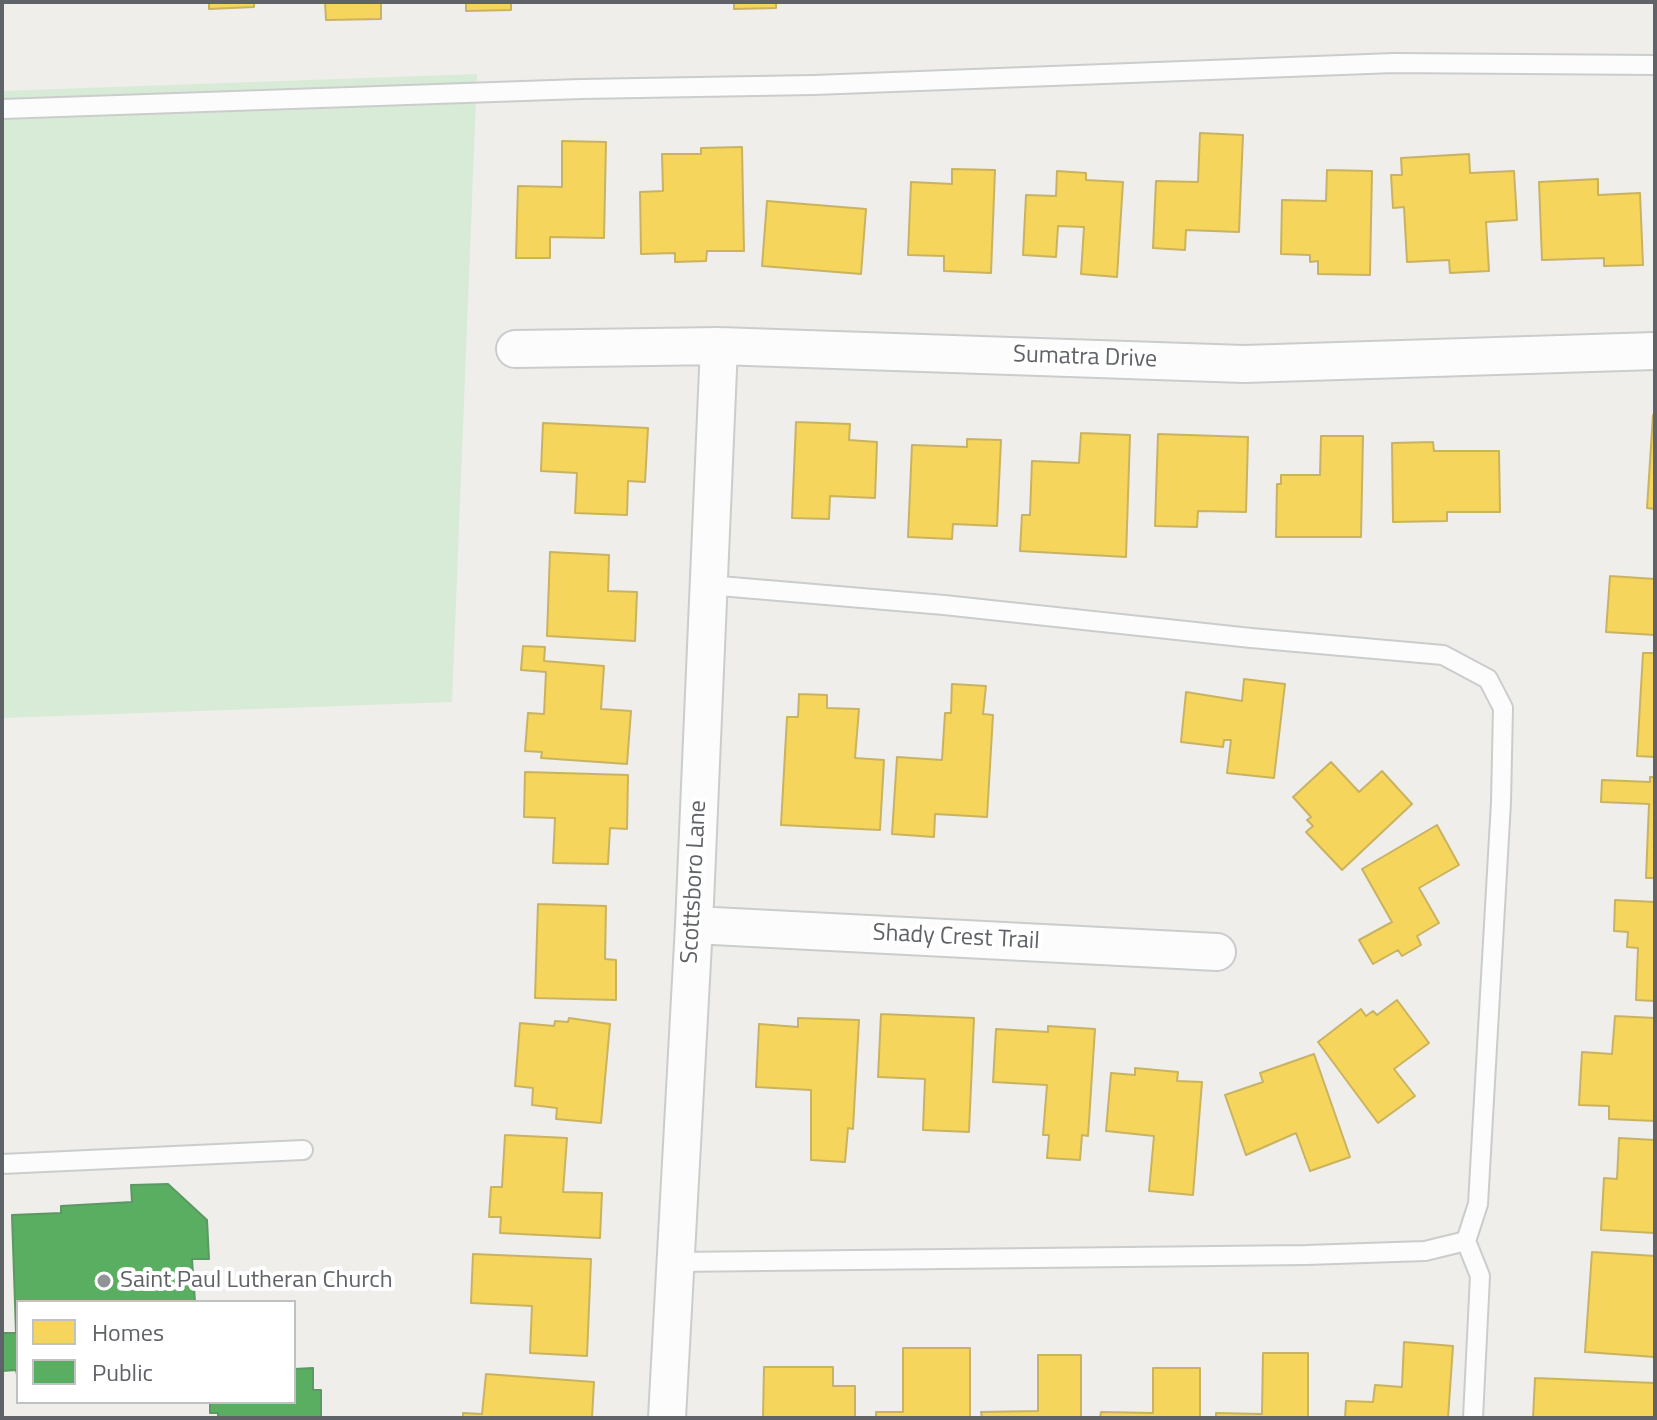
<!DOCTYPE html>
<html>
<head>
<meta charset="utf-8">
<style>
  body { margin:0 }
  #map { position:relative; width:1657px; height:1420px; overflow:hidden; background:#efeeea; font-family:"Titillium Web",sans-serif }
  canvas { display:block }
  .frame { position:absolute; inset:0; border:4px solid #5f6368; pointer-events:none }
  .legend { position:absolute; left:16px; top:1300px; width:280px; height:104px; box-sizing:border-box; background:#fff; border:2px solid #bfc1c3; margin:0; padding:10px 14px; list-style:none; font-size:24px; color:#5f6368 }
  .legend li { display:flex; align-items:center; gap:16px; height:40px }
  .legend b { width:40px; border:2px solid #bfc1c3 }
</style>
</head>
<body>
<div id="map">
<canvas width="1657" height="1420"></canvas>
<div class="frame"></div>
<ul class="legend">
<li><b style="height:22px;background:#f6d55c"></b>Homes</li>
<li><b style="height:22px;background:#5aae61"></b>Public</li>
</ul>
</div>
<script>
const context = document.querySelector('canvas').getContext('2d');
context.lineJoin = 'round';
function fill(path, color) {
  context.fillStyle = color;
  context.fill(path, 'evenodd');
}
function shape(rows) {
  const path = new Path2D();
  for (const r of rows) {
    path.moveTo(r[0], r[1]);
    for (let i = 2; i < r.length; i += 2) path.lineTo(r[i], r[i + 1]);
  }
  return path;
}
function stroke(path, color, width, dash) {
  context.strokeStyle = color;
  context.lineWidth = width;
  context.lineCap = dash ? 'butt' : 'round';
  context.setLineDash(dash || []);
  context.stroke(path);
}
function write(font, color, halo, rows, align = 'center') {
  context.font = font + ' "Titillium Web",sans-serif';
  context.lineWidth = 8;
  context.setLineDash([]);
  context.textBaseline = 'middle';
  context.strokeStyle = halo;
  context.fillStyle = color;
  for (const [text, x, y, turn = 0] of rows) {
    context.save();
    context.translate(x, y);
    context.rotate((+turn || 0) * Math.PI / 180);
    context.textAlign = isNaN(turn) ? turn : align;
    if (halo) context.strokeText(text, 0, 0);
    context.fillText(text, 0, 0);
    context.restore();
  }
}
const green = shape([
  [477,74,452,702,2,718,2,91]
]);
const homes = shape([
  [209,2,254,2,254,7,209,9,209,2],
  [325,2,381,2,381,19,326,20,325,2],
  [466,2,511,2,511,10,466,11,466,2],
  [734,2,776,2,776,8,734,9,734,2],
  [1200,133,1243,135,1239,232,1186,230,1185,250,1153,248,1156,181,1198,182,1200,133],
  [562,141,606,142,604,238,550,237,550,258,516,258,518,186,562,187,562,141],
  [742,147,744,251,707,251,706,261,675,262,675,253,641,254,640,192,663,191,662,154,701,154,701,148,742,147],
  [1469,154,1470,173,1514,171,1517,220,1486,222,1489,271,1450,273,1449,260,1407,262,1404,207,1393,208,1391,175,1402,175,1401,158,1469,154],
  [952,169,995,170,991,273,944,271,944,256,908,255,911,182,952,184,952,169],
  [1327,170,1372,171,1370,275,1318,274,1318,261,1310,262,1310,255,1281,254,1282,200,1326,201,1327,170],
  [1057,171,1086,173,1086,180,1123,182,1117,277,1081,274,1084,227,1058,226,1056,257,1023,255,1026,195,1056,196,1057,171],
  [1598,179,1598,195,1640,193,1643,265,1604,266,1604,258,1542,260,1539,182,1598,179],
  [767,201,866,209,861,274,762,266,767,201],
  [1653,415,1655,416,1655,509,1647,508,1653,415],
  [796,422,850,424,849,440,877,442,875,498,830,496,829,519,792,518,796,422],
  [543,423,648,428,645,482,628,481,627,515,575,513,577,473,541,471,543,423],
  [1081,433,1130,435,1126,557,1020,551,1022,515,1030,515,1032,461,1079,463,1081,433],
  [1158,434,1248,437,1246,512,1198,511,1197,527,1155,526,1158,434],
  [1321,436,1363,436,1361,537,1276,537,1277,484,1281,484,1281,475,1320,475,1321,436],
  [967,439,1001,440,997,526,953,524,952,539,908,537,912,445,967,447,967,439],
  [1433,442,1434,451,1499,451,1500,512,1447,512,1447,521,1393,522,1392,443,1433,442],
  [550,552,609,555,608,591,637,592,635,641,547,636,550,552],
  [1610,576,1655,579,1655,635,1606,632,1610,576],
  [523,646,545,647,544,661,604,666,601,709,631,711,627,764,541,758,542,752,525,751,528,713,544,714,546,672,521,670,523,646],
  [1643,653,1655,653,1655,757,1637,756,1643,653],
  [1244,679,1285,684,1274,778,1227,773,1231,740,1224,740,1223,747,1181,742,1186,692,1242,701,1244,679],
  [952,684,986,686,983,714,993,715,987,817,935,814,934,837,892,834,897,757,942,760,945,713,951,713,952,684],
  [799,694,827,695,827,708,859,709,855,758,884,760,880,830,781,825,787,717,798,717,799,694],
  [1331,762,1359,792,1382,771,1412,804,1342,870,1306,832,1313,826,1307,820,1311,817,1293,797,1331,762],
  [525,772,628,775,627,829,610,828,608,864,553,863,555,818,524,817,525,772],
  [1650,777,1655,777,1655,878,1646,878,1649,804,1601,802,1602,780,1650,782,1650,777],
  [1437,825,1459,865,1419,888,1439,923,1417,936,1421,945,1402,956,1398,950,1373,964,1359,940,1392,922,1362,869,1437,825],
  [1615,900,1655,902,1655,1001,1636,1000,1638,948,1627,947,1628,932,1614,931,1615,900],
  [538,904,606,906,605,959,616,960,616,1000,535,998,538,904],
  [1397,1000,1429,1043,1394,1069,1415,1096,1378,1123,1318,1042,1361,1009,1366,1016,1373,1011,1377,1015,1397,1000],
  [881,1014,974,1018,969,1132,923,1130,925,1079,878,1077,881,1014],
  [1615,1016,1655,1018,1655,1121,1609,1119,1609,1106,1579,1105,1582,1052,1612,1054,1615,1016],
  [569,1018,610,1024,601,1123,556,1119,557,1108,532,1105,533,1088,515,1086,520,1023,554,1026,555,1021,568,1022,569,1018],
  [798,1018,859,1020,853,1129,848,1128,845,1162,811,1160,811,1090,756,1087,759,1024,798,1027,798,1018],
  [1048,1026,1095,1029,1088,1136,1082,1135,1080,1160,1047,1158,1049,1135,1043,1135,1047,1085,993,1082,996,1029,1048,1032,1048,1026],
  [1314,1054,1350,1157,1310,1171,1296,1133,1246,1155,1225,1095,1263,1082,1260,1073,1314,1054],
  [1135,1068,1178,1072,1177,1081,1202,1082,1193,1195,1149,1191,1154,1136,1106,1131,1111,1073,1135,1075,1135,1068],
  [505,1135,567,1138,563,1192,602,1193,600,1238,500,1233,501,1217,489,1217,491,1187,502,1187,505,1135],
  [1619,1138,1655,1140,1655,1233,1601,1230,1604,1178,1617,1179,1619,1138],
  [1592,1252,1655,1256,1655,1357,1585,1352,1592,1252],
  [473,1254,591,1259,587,1356,530,1353,532,1306,471,1303,473,1254],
  [1404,1342,1453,1346,1448,1418,1345,1418,1346,1401,1373,1402,1375,1385,1402,1387,1404,1342],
  [903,1348,970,1348,970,1418,876,1418,876,1412,903,1412,903,1348],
  [1263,1353,1308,1353,1308,1418,1216,1418,1216,1413,1262,1414,1263,1353],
  [1038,1355,1081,1355,1081,1418,982,1418,981,1412,1038,1411,1038,1355],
  [764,1367,833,1367,833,1386,855,1386,855,1418,763,1418,764,1367],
  [1153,1368,1200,1368,1200,1418,1100,1418,1101,1412,1153,1413,1153,1368],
  [486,1374,594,1382,592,1418,463,1418,463,1413,482,1414,486,1374],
  [1535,1378,1655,1383,1654,1418,1533,1418,1535,1378]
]);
const public = shape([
  [168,1184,207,1220,209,1259,192,1259,195,1302,18,1302,18,1379,16,1370,2,1371,2,1333,16,1333,12,1215,61,1213,61,1206,132,1202,131,1185,168,1184],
  [313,1368,313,1390,321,1390,321,1418,218,1418,218,1413,210,1413,210,1402,294,1402,294,1369,313,1368]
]);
const lane = shape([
  [2,109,581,89,814,85,1394,63,1655,65],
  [2,1164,303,1150],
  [1466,1241,1480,1276,1473,1418],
  [675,1262,1306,1255,1425,1251,1466,1241,1478,1204,1501,802,1503,708,1488,679,1443,655,1251,638,944,605,708,585]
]);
const street = shape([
  [515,349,719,346,1244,364,1655,351],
  [694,925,1217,952],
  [667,1418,694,925,719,346]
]);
const markers = [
  [104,1281,8,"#919496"]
];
const streetNames = [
  ["Sumatra Drive",1085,358,2],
  ["Scottsboro Lane",695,882,-87],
  ["Shady Crest Trail",956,938,3]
];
const poiNames = [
  ["Saint Paul Lutheran Church",120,1281]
];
fill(green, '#d8ebd6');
fill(homes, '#f6d55c');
stroke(homes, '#c9b360', 2);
fill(public, '#5aae61');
stroke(public, '#5c9863', 2);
stroke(lane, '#cbcccc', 22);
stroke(street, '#cbcccc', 40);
stroke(lane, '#fdfcfc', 18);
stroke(street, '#fdfcfc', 36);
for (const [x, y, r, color] of markers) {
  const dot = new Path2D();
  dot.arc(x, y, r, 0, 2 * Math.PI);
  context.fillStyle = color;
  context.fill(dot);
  stroke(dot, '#fff', 3);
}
write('24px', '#5f6368', '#fff', streetNames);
write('24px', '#5f6368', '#fff', poiNames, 'left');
</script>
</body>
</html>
